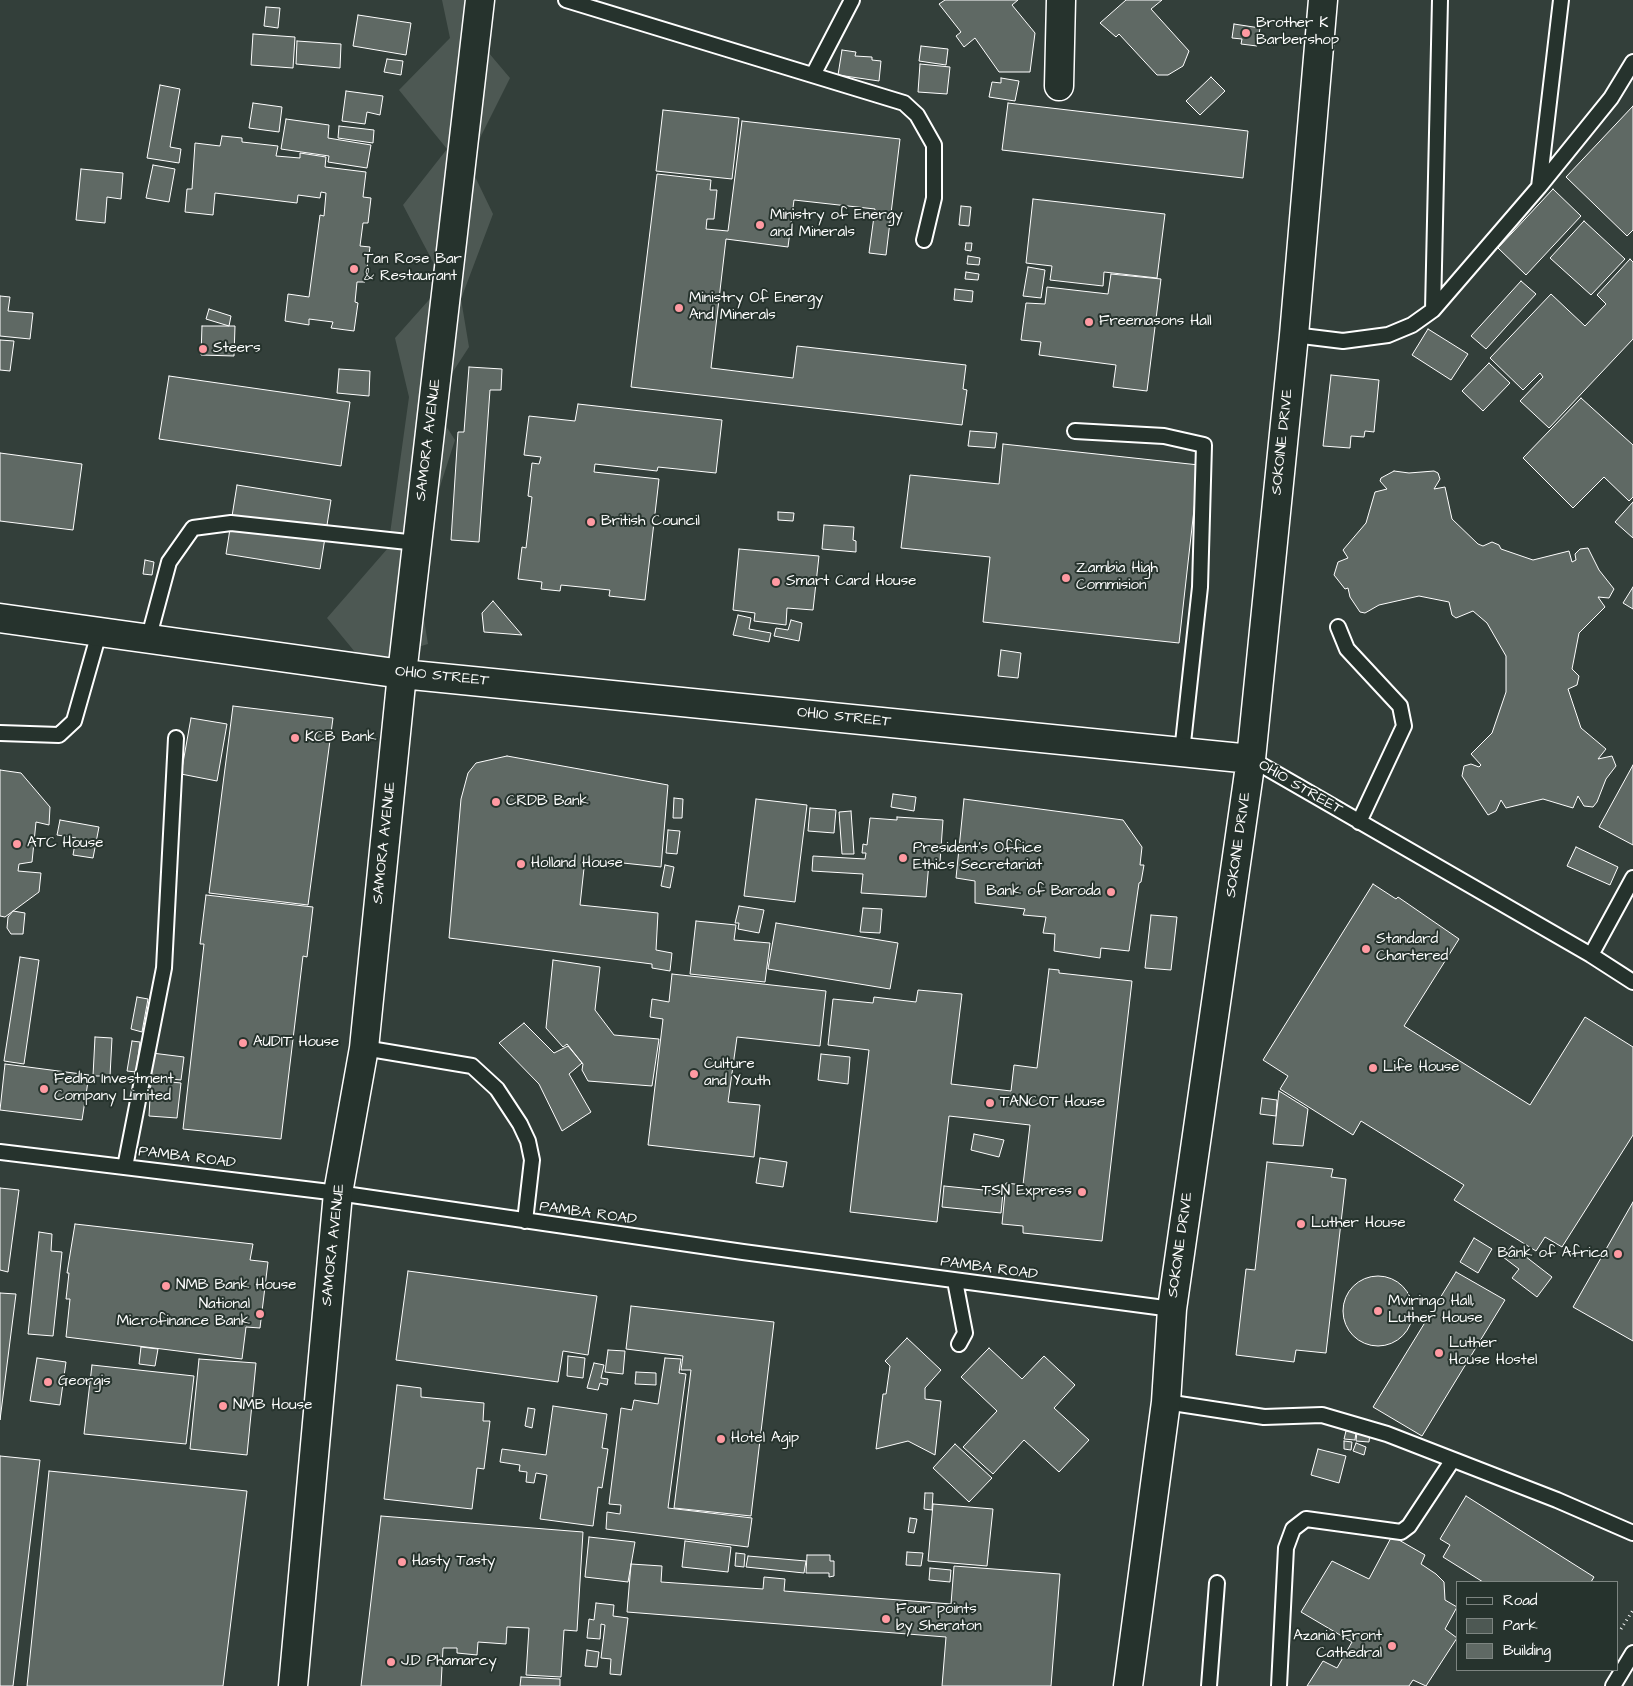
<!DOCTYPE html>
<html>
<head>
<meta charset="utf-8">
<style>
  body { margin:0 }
  #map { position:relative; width:1633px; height:1686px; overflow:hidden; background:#333f3a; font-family:"Architects Daughter",sans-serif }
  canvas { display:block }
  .legend { position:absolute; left:1456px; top:1581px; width:162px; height:90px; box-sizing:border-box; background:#26332d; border:1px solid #7d8581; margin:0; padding:6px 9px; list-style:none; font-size:15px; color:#fff }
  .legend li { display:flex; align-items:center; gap:10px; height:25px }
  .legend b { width:25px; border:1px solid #7d8581 }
</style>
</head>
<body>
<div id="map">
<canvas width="1633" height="1686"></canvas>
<ul class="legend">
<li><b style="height:6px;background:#26332d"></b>Road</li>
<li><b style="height:14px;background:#4d5853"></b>Park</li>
<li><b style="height:14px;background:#5f6964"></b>Building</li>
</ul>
</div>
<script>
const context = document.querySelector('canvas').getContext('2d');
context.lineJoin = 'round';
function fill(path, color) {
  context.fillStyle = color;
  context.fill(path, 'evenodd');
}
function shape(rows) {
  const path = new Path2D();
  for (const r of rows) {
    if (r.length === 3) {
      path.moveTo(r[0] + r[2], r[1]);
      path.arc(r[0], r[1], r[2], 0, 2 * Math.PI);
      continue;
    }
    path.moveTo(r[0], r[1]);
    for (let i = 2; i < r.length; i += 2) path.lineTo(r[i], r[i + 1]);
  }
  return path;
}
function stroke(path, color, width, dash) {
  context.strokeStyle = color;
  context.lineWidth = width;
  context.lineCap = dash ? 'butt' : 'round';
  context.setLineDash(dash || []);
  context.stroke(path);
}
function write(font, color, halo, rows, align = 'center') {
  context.font = font + ' "Architects Daughter",sans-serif';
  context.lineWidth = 4;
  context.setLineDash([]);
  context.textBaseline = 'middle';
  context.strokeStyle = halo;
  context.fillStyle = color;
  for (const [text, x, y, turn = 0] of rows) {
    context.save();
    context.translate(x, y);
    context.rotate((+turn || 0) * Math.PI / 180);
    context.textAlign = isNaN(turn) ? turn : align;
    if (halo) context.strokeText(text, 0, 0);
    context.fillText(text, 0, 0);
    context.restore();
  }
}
const green = shape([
  [442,0,495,0,477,39,510,78,468,162,493,214,461,299,469,347,432,404,455,440,415,564,428,644,364,663,327,618,388,548,409,397,395,338,444,283,403,205,447,149,399,90,450,38]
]);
const building = shape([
  [945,0,1018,0,1012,5,1035,33,1030,72,999,72,975,38,964,47,956,36,961,32,939,4,945,0],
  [1126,0,1162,0,1151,9,1189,51,1183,66,1168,75,1157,75,1119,34,1116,37,1100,23,1126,0],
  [266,7,280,8,278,28,264,26,266,7],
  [358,15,411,23,406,55,353,46,358,15],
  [1234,24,1260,28,1257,46,1241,44,1242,39,1232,38,1234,24],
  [253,34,295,37,293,68,251,65,253,34],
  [297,41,341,44,340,68,296,64,297,41],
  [921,46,948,49,946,65,919,61,921,46],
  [842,50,856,52,855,56,872,57,872,60,881,61,879,81,838,75,842,50],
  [387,59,403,61,401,75,384,72,387,59],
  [920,64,950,67,947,94,918,92,920,64],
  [1211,77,1225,91,1200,115,1186,101,1211,77],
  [1001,78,1019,81,1015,101,989,97,992,82,1001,83,1001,78],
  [160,85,180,89,170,147,181,149,179,163,147,158,160,85],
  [346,91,383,96,380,115,367,112,365,124,342,121,346,91],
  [253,103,282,107,279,132,249,128,253,103],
  [1008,103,1248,131,1243,178,1002,150,1008,103],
  [1633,106,1633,230,1627,236,1566,177,1633,106],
  [663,110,739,118,732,179,656,171,663,110],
  [286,119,329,125,328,138,371,145,367,168,328,162,329,156,281,149,286,119],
  [742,121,900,139,886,255,869,253,875,209,794,200,788,247,726,239,711,368,793,378,797,346,966,365,963,389,967,390,962,425,631,387,657,174,711,180,710,190,717,190,714,219,707,219,706,229,728,231,742,121],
  [339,126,374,130,373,143,338,138,339,126],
  [222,136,242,138,242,142,278,146,276,156,300,158,300,153,326,157,325,167,366,172,363,197,371,198,368,223,363,223,360,246,370,247,365,282,357,282,355,302,358,303,354,331,331,328,333,322,309,319,309,325,285,321,288,294,309,297,320,215,324,216,326,193,321,192,320,198,298,195,297,203,215,193,213,215,185,212,187,189,192,189,195,143,220,146,222,136],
  [153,165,175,169,169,202,146,198,153,165],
  [81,169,123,173,121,199,107,197,105,223,76,220,81,169],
  [1553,189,1581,216,1526,275,1498,248,1553,189],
  [1033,199,1165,214,1157,278,1104,272,1103,286,1050,280,1052,266,1026,263,1033,199],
  [961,206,971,207,969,226,959,225,961,206],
  [1584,221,1625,259,1591,295,1550,258,1584,221],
  [966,243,972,243,971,251,965,250,966,243],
  [968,256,980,258,979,265,967,264,968,256],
  [1630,259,1633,262,1633,339,1549,428,1520,401,1543,377,1540,373,1523,390,1490,358,1551,294,1585,326,1606,304,1597,295,1630,259],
  [1028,267,1045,270,1041,298,1023,296,1028,267],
  [966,272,979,274,978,280,965,279,966,272],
  [1111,274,1161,279,1147,391,1113,387,1116,365,1039,355,1041,342,1021,340,1026,303,1045,304,1047,287,1108,294,1111,274],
  [1521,281,1536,294,1486,349,1471,336,1521,281],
  [955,289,973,291,972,302,954,300,955,289],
  [0,296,10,297,8,311,33,313,30,339,0,336,0,296],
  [209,309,231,316,229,326,206,319,209,309],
  [202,326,235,326,234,356,201,355,202,326],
  [1428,329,1468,354,1451,380,1412,355,1428,329],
  [0,340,14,341,10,371,0,370,0,340],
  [1489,363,1510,383,1483,411,1462,391,1489,363],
  [469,367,502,369,501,390,490,390,479,542,451,540,458,432,464,432,469,367],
  [339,369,370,371,369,396,337,393,339,369],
  [1331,375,1379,380,1374,432,1365,431,1364,437,1351,436,1350,448,1323,446,1331,375],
  [169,376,350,402,341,466,159,439,169,376],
  [1581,398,1633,445,1633,497,1629,501,1604,477,1573,508,1523,458,1581,398],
  [578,404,722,420,716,473,658,467,657,471,595,464,594,472,659,479,645,600,609,596,610,590,561,585,560,591,541,589,542,582,518,579,522,547,526,548,532,497,528,496,532,463,539,464,541,457,524,455,529,416,575,421,578,404],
  [970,431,997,433,995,448,968,446,970,431],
  [1003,444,1199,465,1179,643,983,622,990,557,901,548,910,475,999,484,1003,444],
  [0,453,82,464,73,530,0,521,0,453],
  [1394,471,1409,473,1434,471,1438,473,1440,479,1434,489,1445,487,1452,519,1478,544,1483,546,1492,542,1499,545,1501,549,1533,560,1569,551,1572,562,1576,560,1575,554,1580,549,1588,548,1599,570,1614,589,1609,598,1598,597,1605,607,1579,633,1572,669,1579,676,1577,685,1568,689,1581,728,1606,749,1598,759,1612,756,1616,766,1606,779,1597,802,1593,807,1584,806,1578,796,1573,808,1543,799,1506,808,1501,800,1496,811,1488,815,1462,776,1464,766,1471,764,1479,767,1481,765,1471,754,1492,733,1506,692,1506,656,1487,623,1473,611,1456,618,1452,615,1449,602,1419,596,1379,605,1365,613,1360,612,1350,597,1348,588,1345,589,1334,575,1338,562,1348,558,1343,550,1366,523,1375,492,1387,489,1380,481,1381,478,1394,471],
  [237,485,331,500,320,569,226,554,237,485],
  [1633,502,1633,538,1615,522,1633,502],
  [778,512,794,513,793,521,778,520,778,512],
  [824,525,854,527,853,540,856,541,856,552,822,549,824,525],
  [739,549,819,556,813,610,787,608,786,625,754,621,755,613,733,610,739,549],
  [145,560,154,562,152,575,143,574,145,560],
  [1633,587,1633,609,1623,603,1633,587],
  [493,601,522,635,484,632,482,613,493,601],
  [738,615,751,618,749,629,771,633,769,642,733,635,738,615],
  [791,620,802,623,799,641,774,636,776,628,788,630,791,620],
  [1001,650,1021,653,1018,678,998,676,1001,650],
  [233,706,333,718,308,905,209,893,233,706],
  [191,718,227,724,217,781,181,774,191,718],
  [507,756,668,785,661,867,585,859,580,905,658,913,656,950,672,953,670,971,652,968,652,964,449,938,461,799,468,773,476,763,507,756],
  [1633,765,1633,845,1599,827,1633,765],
  [0,770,21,773,50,807,49,825,36,822,32,862,19,864,18,871,41,873,39,892,5,917,0,916,0,770],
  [893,794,916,797,914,811,891,807,893,794],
  [674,798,683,799,682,818,673,818,674,798],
  [756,799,807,805,795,902,744,896,756,799],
  [964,799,1123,820,1142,847,1140,865,1144,865,1141,882,1139,883,1129,951,1101,948,1100,958,1054,951,1055,934,1043,933,1046,917,1023,915,1025,909,975,903,975,881,956,878,964,799],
  [810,808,836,810,834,833,808,831,810,808],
  [851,811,854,854,842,854,839,812,851,811],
  [897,817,943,820,940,862,929,862,926,897,861,893,863,874,812,871,813,856,865,859,866,853,862,853,863,844,867,845,870,818,897,820,897,817],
  [60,820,99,827,93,858,73,855,76,838,57,835,60,820],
  [668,830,680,831,677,854,666,853,668,830],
  [1576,847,1618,867,1610,885,1567,866,1576,847],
  [665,865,674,867,670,888,661,886,665,865],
  [1373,884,1396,899,1398,897,1459,939,1404,1026,1530,1105,1585,1017,1633,1047,1633,1135,1562,1247,1545,1237,1536,1251,1454,1200,1464,1185,1361,1121,1353,1135,1280,1089,1288,1076,1263,1060,1373,884],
  [206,895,313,907,307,957,303,956,281,1139,183,1129,204,944,200,944,206,895],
  [739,906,764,910,759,933,738,929,739,923,735,923,739,906],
  [863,908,882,909,880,933,860,932,863,908],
  [13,911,25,913,23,934,11,934,7,928,8,917,13,911],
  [1151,915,1177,917,1171,970,1145,968,1151,915],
  [696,921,736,925,734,940,770,943,765,982,690,974,696,921],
  [776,923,898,943,890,989,768,969,776,923],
  [20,957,39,960,24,1064,4,1061,20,957],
  [553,960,600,967,595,1010,614,1035,659,1039,652,1086,588,1081,582,1070,583,1064,567,1044,563,1047,546,1028,553,960],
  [1049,969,1059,970,1059,973,1132,981,1102,1241,1023,1233,1023,1226,1002,1224,1006,1183,1023,1185,1030,1125,949,1116,937,1222,850,1212,869,1050,828,1045,833,999,873,1003,874,997,916,1002,918,990,962,994,951,1084,1011,1091,1014,1065,1037,1068,1049,969],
  [672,974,826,991,820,1046,737,1037,728,1102,760,1105,754,1157,648,1145,663,1019,650,1017,652,999,669,1002,672,974],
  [137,997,148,999,142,1032,131,1029,137,997],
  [524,1023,554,1053,568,1046,582,1063,569,1074,591,1112,562,1131,539,1084,499,1043,524,1023],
  [95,1037,112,1038,110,1076,93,1076,95,1037],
  [132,1041,140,1042,136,1072,127,1071,132,1041],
  [152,1053,184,1057,181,1080,150,1077,152,1053],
  [821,1054,850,1057,848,1084,818,1080,821,1054],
  [5,1064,89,1075,82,1120,0,1110,5,1064],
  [151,1080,181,1083,177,1118,149,1116,151,1080],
  [1279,1091,1308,1109,1303,1146,1273,1144,1279,1091],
  [1262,1098,1277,1100,1276,1116,1260,1114,1262,1098],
  [974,1134,1004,1140,999,1157,971,1150,974,1134],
  [760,1158,787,1162,783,1187,756,1183,760,1158],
  [1267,1162,1333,1169,1331,1177,1346,1179,1326,1353,1296,1350,1294,1362,1236,1355,1246,1269,1255,1270,1267,1162],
  [944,1186,1003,1192,1001,1213,942,1207,944,1186],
  [0,1188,19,1190,8,1272,0,1270,0,1188],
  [1633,1202,1633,1341,1573,1307,1633,1202],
  [75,1224,253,1244,250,1260,268,1262,260,1328,246,1327,242,1359,66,1337,70,1299,66,1299,69,1273,67,1273,75,1224],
  [39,1232,52,1234,51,1251,62,1252,53,1336,28,1334,39,1232],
  [1474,1238,1492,1249,1478,1273,1460,1262,1474,1238],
  [1512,1246,1552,1277,1537,1297,1512,1278,1519,1269,1503,1257,1512,1246],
  [408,1271,597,1296,588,1355,563,1351,558,1382,396,1360,408,1271],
  [1456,1272,1505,1300,1422,1436,1373,1407,1456,1272],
  [1378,1311,35],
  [0,1293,16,1294,0,1420,0,1293],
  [631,1306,774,1322,751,1516,674,1508,691,1370,681,1370,683,1356,626,1349,631,1306],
  [907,1338,941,1370,925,1388,925,1399,941,1401,935,1455,908,1441,876,1449,883,1394,886,1394,890,1366,885,1361,907,1338],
  [141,1347,158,1349,155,1366,139,1364,141,1347],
  [989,1348,1022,1379,1044,1356,1075,1385,1054,1408,1089,1440,1059,1472,1024,1440,993,1474,963,1447,997,1411,961,1377,989,1348],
  [608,1350,625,1351,623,1374,605,1372,608,1350],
  [568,1356,585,1358,583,1378,567,1376,568,1356],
  [37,1358,66,1362,60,1405,30,1401,37,1358],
  [665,1358,681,1359,679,1373,686,1374,668,1508,752,1518,748,1547,606,1529,607,1512,620,1514,621,1505,609,1504,621,1408,632,1410,634,1400,658,1404,665,1358],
  [199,1359,256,1363,247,1455,190,1449,199,1359],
  [594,1363,604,1365,601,1378,608,1379,607,1385,600,1383,598,1390,587,1388,594,1363],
  [92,1365,194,1376,186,1444,84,1434,92,1365],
  [636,1372,656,1373,656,1385,635,1384,636,1372],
  [397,1385,421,1388,421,1397,484,1403,483,1421,490,1421,484,1469,477,1468,472,1509,384,1499,397,1385],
  [553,1406,607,1414,602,1448,608,1449,602,1488,598,1487,593,1526,540,1519,547,1475,536,1473,534,1483,526,1482,527,1472,519,1471,520,1465,500,1462,502,1449,546,1455,553,1406],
  [528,1408,535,1409,532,1428,525,1426,528,1408],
  [1346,1431,1356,1432,1355,1440,1344,1439,1346,1431],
  [1357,1432,1370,1433,1369,1442,1356,1441,1357,1432],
  [1344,1441,1352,1442,1351,1450,1344,1449,1344,1441],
  [1356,1443,1366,1447,1364,1455,1353,1451,1356,1443],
  [955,1444,992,1478,969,1502,933,1468,955,1444],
  [1318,1449,1346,1456,1339,1483,1311,1475,1318,1449],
  [0,1456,40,1460,13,1686,0,1686,0,1456],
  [49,1471,247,1491,223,1686,27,1686,49,1471],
  [925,1493,933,1493,932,1510,924,1509,925,1493],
  [1466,1496,1594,1577,1591,1582,1483,1582,1443,1557,1450,1545,1440,1539,1466,1496],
  [933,1504,993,1509,987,1566,928,1561,933,1504],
  [381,1516,583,1532,577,1631,564,1630,561,1677,526,1675,529,1628,507,1627,506,1644,478,1642,477,1655,457,1653,457,1648,443,1648,441,1686,361,1686,381,1516],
  [910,1518,917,1519,914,1533,908,1532,910,1518],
  [1392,1536,1425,1555,1421,1564,1436,1574,1444,1582,1445,1600,1457,1607,1445,1629,1457,1638,1426,1686,1413,1680,1409,1686,1307,1686,1323,1661,1337,1668,1352,1642,1301,1612,1332,1561,1369,1579,1392,1536],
  [589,1537,635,1542,628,1582,585,1577,589,1537],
  [685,1541,731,1547,728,1572,682,1567,685,1541],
  [907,1552,923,1553,921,1566,906,1565,907,1552],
  [736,1553,745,1554,744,1567,735,1566,736,1553],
  [807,1555,830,1555,830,1561,834,1561,834,1576,829,1577,829,1573,806,1573,807,1555],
  [748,1556,806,1561,804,1573,746,1567,748,1556],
  [631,1564,662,1566,661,1582,763,1589,764,1577,785,1579,784,1591,951,1604,954,1566,1060,1574,1051,1686,942,1686,946,1637,627,1612,631,1564],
  [930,1568,951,1570,950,1582,929,1580,930,1568],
  [596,1603,614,1605,613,1616,628,1618,621,1675,610,1674,611,1659,601,1658,605,1625,601,1624,600,1639,587,1638,589,1619,594,1620,596,1603],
  [587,1650,599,1652,597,1667,585,1666,587,1650],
  [521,1677,560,1679,560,1686,520,1686,521,1677]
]);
const path = shape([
  [1621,1629,1633,1610]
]);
const service = shape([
  [566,0,904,103,917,115,934,145,934,198,924,240],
  [813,75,852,0],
  [1539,187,1561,0],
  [1433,310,1440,0],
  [1294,335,1343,341,1388,335,1412,325,1433,310,1539,187,1611,98,1633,62],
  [1075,431,1164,436,1204,445,1200,587,1182,752],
  [1338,627,1347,649,1400,706,1404,726,1359,822],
  [148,640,169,562,193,528,231,523,417,543],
  [0,733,59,735,74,721,99,633],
  [1251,759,1591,955,1633,982],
  [1591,955,1633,878],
  [364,1048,472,1066,497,1089,520,1124,528,1141,532,1160,525,1221],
  [0,1152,338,1193,743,1252,1172,1309],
  [125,1167,164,968,176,738],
  [955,1281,965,1333,959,1344],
  [1166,1402,1264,1417,1322,1415,1387,1434,1557,1500,1633,1533],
  [1209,1686,1217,1583],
  [1279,1686,1286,1548,1293,1529,1306,1519,1401,1532,1409,1526,1452,1461],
  [1613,1686,1633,1653]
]);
const minor = shape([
  [1059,86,1061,0]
]);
const tertiary = shape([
  [0,618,402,674,1251,759],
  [293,1686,338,1193,364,1048,402,674,480,0],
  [1128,1686,1166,1402,1172,1309,1251,759,1294,335,1323,0]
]);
const markers = [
  [1246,33,5,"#ff9aa2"],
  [760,225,5,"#ff9aa2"],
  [354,269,5,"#ff9aa2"],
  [679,308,5,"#ff9aa2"],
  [1089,322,5,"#ff9aa2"],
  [203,349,5,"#ff9aa2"],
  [591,522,5,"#ff9aa2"],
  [1066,578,5,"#ff9aa2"],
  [776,582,5,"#ff9aa2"],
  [295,738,5,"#ff9aa2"],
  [496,802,5,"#ff9aa2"],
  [17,844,5,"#ff9aa2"],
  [903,858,5,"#ff9aa2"],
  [521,864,5,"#ff9aa2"],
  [1111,892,5,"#ff9aa2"],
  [1366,949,5,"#ff9aa2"],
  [243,1043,5,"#ff9aa2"],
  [1373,1068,5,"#ff9aa2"],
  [694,1074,5,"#ff9aa2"],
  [44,1089,5,"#ff9aa2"],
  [990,1103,5,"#ff9aa2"],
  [1082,1192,5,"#ff9aa2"],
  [1301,1224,5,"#ff9aa2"],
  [1618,1254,5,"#ff9aa2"],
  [166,1286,5,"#ff9aa2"],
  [1378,1311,5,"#ff9aa2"],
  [260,1314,5,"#ff9aa2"],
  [1439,1353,5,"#ff9aa2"],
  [48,1382,5,"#ff9aa2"],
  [223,1406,5,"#ff9aa2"],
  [721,1439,5,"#ff9aa2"],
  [402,1562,5,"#ff9aa2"],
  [886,1619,5,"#ff9aa2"],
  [1392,1646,5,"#ff9aa2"],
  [391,1662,5,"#ff9aa2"]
];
const poiNames = [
  ["Brother K",1256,24],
  ["Barbershop",1256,41],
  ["Ministry of Energy",770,216],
  ["and Minerals",770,233],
  ["Tan Rose Bar",364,260],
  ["& Restaurant",364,277],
  ["Ministry Of Energy",689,299],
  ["And Minerals",689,316],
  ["Freemasons Hall",1099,322],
  ["Steers",213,349],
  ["British Council",601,522],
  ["Zambia High",1076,569],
  ["Commision",1076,586],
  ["Smart Card House",786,582],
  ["KCB Bank",305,738],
  ["CRDB Bank",506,802],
  ["ATC House",27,844],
  ["President's Office",913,849],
  ["Ethics Secretariat",913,866],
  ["Holland House",531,864],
  ["Bank of Baroda",1101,892,"right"],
  ["Standard",1376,940],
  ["Chartered",1376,957],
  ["AUDIT House",253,1043],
  ["Culture",704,1065],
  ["and Youth",704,1082],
  ["Life House",1383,1068],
  ["Fedha Investment",54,1080],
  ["Company Limited",54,1097],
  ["TANCOT House",1000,1103],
  ["TSN Express",1072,1192,"right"],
  ["Luther House",1311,1224],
  ["Bank of Africa",1608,1254,"right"],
  ["NMB Bank House",176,1286],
  ["Mviringo Hall,",1388,1302],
  ["Luther House",1388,1319],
  ["National",250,1305,"right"],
  ["Microfinance Bank",250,1322,"right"],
  ["Luther",1449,1344],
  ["House Hostel",1449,1361],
  ["Georgis",58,1382],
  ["NMB House",233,1406],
  ["Hotel Agip",731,1439],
  ["Hasty Tasty",412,1562],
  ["Four points",896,1610],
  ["by Sheraton",896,1627],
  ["Azania Front",1382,1637,"right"],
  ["Cathedral",1382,1654,"right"],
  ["J.D Phamarcy",401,1662]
];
const streetNames = [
  ["SAMORA AVENUE",429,440,-83],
  ["SOKOINE DRIVE",1283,442,-84],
  ["OHIO STREET",442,677,6],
  ["OHIO STREET",844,718,6],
  ["OHIO STREET",1300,788,30],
  ["SAMORA AVENUE",385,843,-84],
  ["SOKOINE DRIVE",1239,845,-82],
  ["PAMBA ROAD",187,1158,7],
  ["PAMBA ROAD",588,1214,8],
  ["SAMORA AVENUE",334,1245,-84],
  ["SOKOINE DRIVE",1181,1245,-82],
  ["PAMBA ROAD",989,1269,8]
];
fill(green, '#4d5853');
fill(building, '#5f6964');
stroke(building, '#fff', 1);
stroke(service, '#fff', 18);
stroke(minor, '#fff', 31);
stroke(tertiary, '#fff', 31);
stroke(path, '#fff', 3, [1, 4]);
stroke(service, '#26332d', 14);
stroke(minor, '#26332d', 28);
stroke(tertiary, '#26332d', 28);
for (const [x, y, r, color] of markers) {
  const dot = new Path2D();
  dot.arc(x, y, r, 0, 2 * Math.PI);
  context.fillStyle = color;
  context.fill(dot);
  stroke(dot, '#26332d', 2);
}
write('15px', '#fff', '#26332d', poiNames, 'left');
write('15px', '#fff', '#26332d', streetNames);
</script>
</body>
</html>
